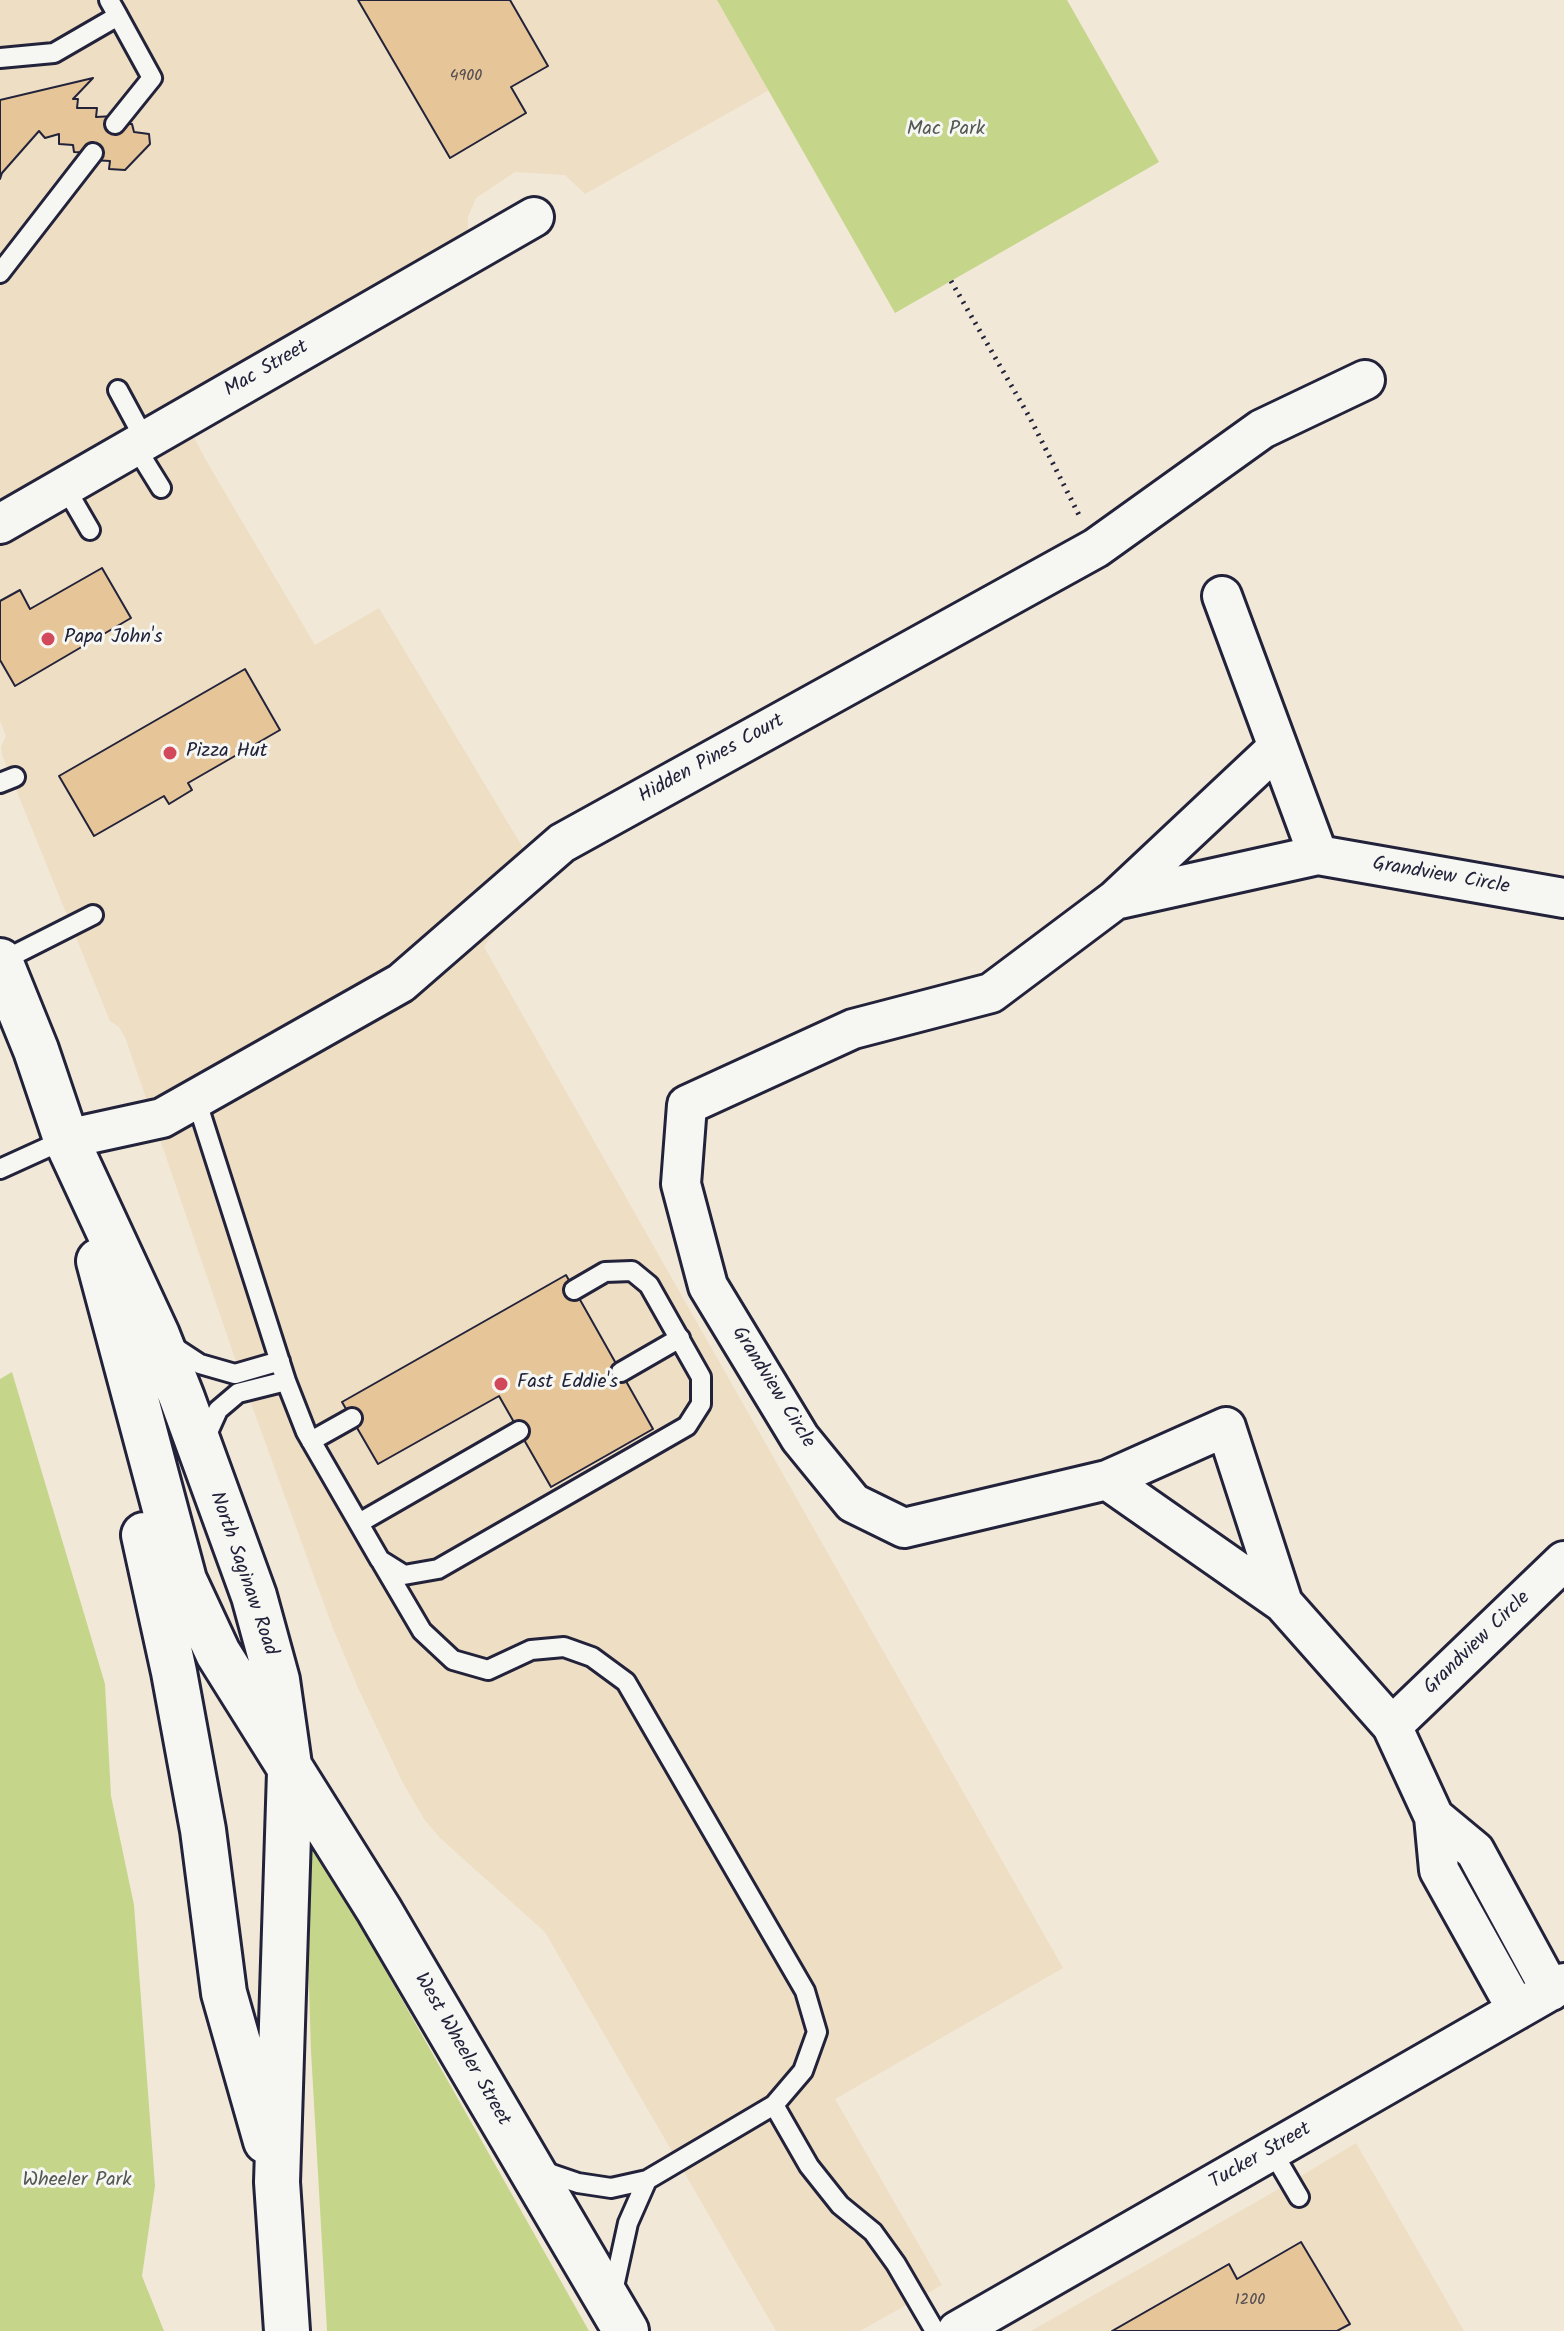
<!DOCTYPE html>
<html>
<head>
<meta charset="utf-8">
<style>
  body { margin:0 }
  canvas { display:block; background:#f1e8d7 }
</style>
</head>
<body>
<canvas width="1564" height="2331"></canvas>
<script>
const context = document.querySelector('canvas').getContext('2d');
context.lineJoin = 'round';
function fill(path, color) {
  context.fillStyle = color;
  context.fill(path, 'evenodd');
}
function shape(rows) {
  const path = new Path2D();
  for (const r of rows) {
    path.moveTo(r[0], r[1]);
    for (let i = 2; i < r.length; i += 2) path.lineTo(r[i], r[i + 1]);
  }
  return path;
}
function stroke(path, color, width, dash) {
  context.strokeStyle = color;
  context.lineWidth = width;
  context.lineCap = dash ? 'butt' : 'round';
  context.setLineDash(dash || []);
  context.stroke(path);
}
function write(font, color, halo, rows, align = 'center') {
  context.font = font + ' Kalam,sans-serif';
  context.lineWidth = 6;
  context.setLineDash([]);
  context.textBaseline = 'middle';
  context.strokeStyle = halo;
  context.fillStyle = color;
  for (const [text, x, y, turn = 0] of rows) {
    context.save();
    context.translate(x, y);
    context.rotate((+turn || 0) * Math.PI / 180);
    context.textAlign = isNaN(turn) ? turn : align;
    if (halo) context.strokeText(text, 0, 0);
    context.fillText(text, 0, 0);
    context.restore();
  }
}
const built = shape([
  [0,0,717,0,769,90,585,194,565,175,515,172,476,198,468,217,468,232,174,400,207,462,315,645,379,608,535,868,484,947,1063,1968,835,2099,942,2285,860,2331,776,2331,545,1932,440,1838,424,1819,402,1781,359,1690,332,1626,240,1373,125,1037,119,1027,110,1021,2,755,1,747,6,736,0,721],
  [1356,2143,1464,2331,1031,2331,1291,2182]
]);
const green = shape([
  [717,0,1067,0,1159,162,895,313],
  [12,1372,105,1684,111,1796,134,1905,155,2186,142,2276,164,2331,0,2331,0,1379],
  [310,1842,326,1865,589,2331,327,2331,311,2051,308,1955]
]);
const building = shape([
  [358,0,510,0,548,66,511,87,526,113,450,158,358,0],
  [93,78,73,99,78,99,77,108,97,108,96,117,115,116,115,124,132,124,134,132,149,134,150,144,125,170,109,169,110,161,92,160,93,153,74,152,73,145,59,144,59,134,45,138,39,131,2,173,0,179,0,100,93,78],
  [102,568,131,618,15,686,0,660,0,601,20,590,30,609,102,568],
  [245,669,280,730,188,783,192,790,169,804,164,796,94,836,59,776,245,669],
  [566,1275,653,1429,551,1487,499,1396,378,1464,342,1402,566,1275],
  [1301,2242,1350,2324,1337,2331,1112,2331,1229,2264,1237,2279,1301,2242]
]);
const path = shape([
  [951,281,1030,418,1079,515]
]);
const lane = shape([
  [0,58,54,53,118,16,109,0],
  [115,124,152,78,118,16],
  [0,273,93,153],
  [118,390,145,440],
  [135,446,161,488],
  [65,487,90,530],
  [0,783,15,777],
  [0,962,93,915],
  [196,1099,286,1381,306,1432,380,1560,404,1575,438,1569,687,1426,701,1404,701,1377,649,1285,632,1271,605,1272,574,1290],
  [0,1169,66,1139],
  [168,1343,200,1364,235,1374,280,1361],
  [621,1372,680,1338],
  [204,1441,218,1410,238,1393,286,1381],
  [311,1441,352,1418],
  [359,1523,519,1431],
  [382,1563,422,1631,453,1660,488,1670,531,1650,564,1647,592,1657,626,1682,805,1991,817,2032,803,2071,774,2105,647,2180,611,2188,578,2183,540,2170],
  [774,2105,809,2166,840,2205,873,2232,896,2264,935,2331],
  [1272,2151,1299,2197],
  [612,2296,628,2223,647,2180]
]);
const street = shape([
  [0,524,534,217],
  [1222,596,1318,855],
  [1115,900,1278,747],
  [66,1139,162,1118,401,983,562,843,1096,548,1262,429,1365,380],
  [1107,1480,1226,1427,1283,1603],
  [1392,1726,1564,1561],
  [1434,1817,1475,1851,1551,1991],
  [1517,2010,1439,1870,1434,1817,1392,1726,1283,1603,1107,1480,904,1528,853,1503,800,1438,708,1286,681,1184,687,1105,853,1029,991,993,1115,900,1318,855,1564,898],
  [957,2331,1564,1983]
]);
const secondary = shape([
  [0,961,36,1050,66,1139,157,1335,182,1398,254,1596,277,1680,290,1772,277,2182,287,2331],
  [99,1261,184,1580,218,1653,379,1910,626,2331],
  [144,1535,174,1672,203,1830,224,1993,266,2141]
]);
const markers = [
  [48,639,8,"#d1495b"],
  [170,753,8,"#d1495b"],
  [501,1384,8,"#d1495b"]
];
const numberNames = [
  ["4900",466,77],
  ["1200",1250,2301]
];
const parkNames = [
  ["Mac Park",946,131],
  ["Wheeler Park",77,2182]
];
const streetNames = [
  ["Mac Street",267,370,-30],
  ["Hidden Pines Court",712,760,-29],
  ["Grandview Circle",1441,877,10],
  ["Grandview Circle",772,1388,58],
  ["North Saginaw Road",242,1574,71],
  ["Grandview Circle",1478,1644,-44],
  ["West Wheeler Street",461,2050,60],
  ["Tucker Street",1261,2157,-30]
];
const poiNames = [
  ["Papa John's",64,639],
  ["Pizza Hut",186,753],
  ["Fast Eddie's",517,1384]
];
fill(built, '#eedec4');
fill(green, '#c5d68b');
fill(building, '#e6c698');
stroke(building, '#22223b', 2);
stroke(lane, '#22223b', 24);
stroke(street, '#22223b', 44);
stroke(secondary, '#22223b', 50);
stroke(path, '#22223b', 5, [2, 6]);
stroke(lane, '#f6f6f2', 18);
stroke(street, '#f6f6f2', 38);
stroke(secondary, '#f6f6f2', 44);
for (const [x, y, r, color] of markers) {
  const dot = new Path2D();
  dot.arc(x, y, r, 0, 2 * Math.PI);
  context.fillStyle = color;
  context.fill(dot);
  stroke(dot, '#f6f6f2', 3);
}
write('16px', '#534b52', null, numberNames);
write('20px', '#535853', '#f6f6f2', parkNames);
write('20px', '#22223b', '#f6f6f2', streetNames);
write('20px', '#22223b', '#f6f6f2', poiNames, 'left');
</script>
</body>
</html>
